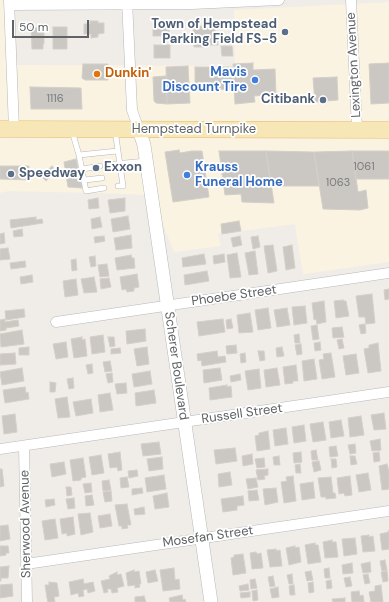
<!DOCTYPE html>
<html>
<head>
<meta charset="utf-8">
<style>
  body { margin:0 }
  #map { position:relative; width:389px; height:602px; overflow:hidden; background:#f0ede8; font-family:"DM Sans",sans-serif }
  canvas { display:block }
  .scale { position:absolute; left:12px; top:20px; width:77px; height:18px; box-sizing:border-box; border:2px solid #5f6366; border-top:0; padding-left:5px; font-size:12px; line-height:14px; white-space:nowrap; color:#5f6366; -webkit-text-stroke:3px #fff; paint-order:stroke }
</style>
</head>
<body>
<div id="map">
<canvas width="389" height="602"></canvas>
<div class="scale">50 m</div>
</div>
<script>
const context = document.querySelector('canvas').getContext('2d');
context.lineJoin = 'round';
function fill(path, color) {
  context.fillStyle = color;
  context.fill(path, 'evenodd');
}
function shape(rows) {
  const path = new Path2D();
  for (const r of rows) {
    path.moveTo(r[0], r[1]);
    for (let i = 2; i < r.length; i += 2) path.lineTo(r[i], r[i + 1]);
  }
  return path;
}
function stroke(path, color, width, dash) {
  context.strokeStyle = color;
  context.lineWidth = width;
  context.lineCap = dash ? 'butt' : 'round';
  context.setLineDash(dash || []);
  context.stroke(path);
}
function write(font, color, halo, rows, align = 'center') {
  context.font = font + ' "DM Sans",sans-serif';
  context.lineWidth = 3.5;
  context.setLineDash([]);
  context.textBaseline = 'middle';
  context.strokeStyle = halo;
  context.fillStyle = color;
  for (const [text, x, y, turn = 0] of rows) {
    context.save();
    context.translate(x, y);
    context.rotate((+turn || 0) * Math.PI / 180);
    context.textAlign = isNaN(turn) ? turn : align;
    if (halo) context.strokeText(text, 0, 0);
    context.fillText(text, 0, 0);
    context.restore();
  }
}
const commercial = shape([
  [0,0,9,0,15,65,235,66,234,10,389,2,389,262,303,274,295,224,218,234,221,246,174,252,151,195,96,193,8,191,0,193]
]);
const building = shape([
  [90,21,98,21,98,23,104,23,104,33,98,34,98,37,91,38,91,34,84,34,84,24,90,24,90,21],
  [153,24,169,24,169,36,153,36,153,24],
  [203,26,203,29,215,28,215,35,217,34,218,45,209,45,208,43,204,44,204,47,194,47,193,27,203,26],
  [44,27,44,44,43,44,43,49,32,49,31,28,44,27],
  [53,27,67,27,67,49,53,49,53,27],
  [154,45,170,45,170,58,154,58,154,45],
  [221,46,232,46,233,56,222,56,221,46],
  [253,63,253,70,275,69,276,94,254,96,255,102,235,104,233,64,253,63],
  [389,63,389,103,371,104,369,64,389,63],
  [83,64,108,64,108,80,85,80,82,78,83,64],
  [188,66,190,103,167,104,166,67,188,66],
  [195,67,232,67,233,89,195,90,195,67],
  [166,76,167,104,156,103,154,101,153,77,166,76],
  [337,77,338,100,315,102,313,78,337,77],
  [30,87,81,88,82,109,31,109,30,87],
  [179,150,180,153,192,151,202,151,209,197,173,202,165,152,179,150],
  [219,151,266,151,274,203,242,202,241,194,225,195,219,151],
  [266,151,314,152,319,186,271,186,266,151],
  [352,151,389,151,389,179,356,179,352,151],
  [352,151,358,192,366,190,368,208,360,210,323,209,314,152,352,151],
  [76,159,82,188,68,187,64,162,76,159],
  [0,166,29,166,29,180,0,179,0,166],
  [52,166,56,171,46,181,41,176,52,166],
  [98,198,99,208,89,209,88,200,98,198],
  [125,198,125,211,110,213,108,200,125,198],
  [128,216,130,229,113,232,111,219,128,216],
  [36,217,36,220,42,219,43,223,11,228,10,220,36,217],
  [100,217,102,227,92,229,91,219,100,217],
  [239,221,241,231,222,234,221,224,239,221],
  [22,229,23,236,14,237,13,231,22,229],
  [4,233,5,243,0,244,0,234,4,233],
  [131,235,132,248,116,250,114,238,131,235],
  [104,236,105,241,95,243,94,237,104,236],
  [240,236,242,245,233,247,231,238,240,236],
  [258,236,260,247,253,249,251,237,258,236],
  [273,245,277,271,268,273,264,246,273,245],
  [292,245,295,268,286,270,283,247,292,245],
  [8,248,10,259,0,260,0,249,8,248],
  [255,251,258,274,249,275,245,253,255,251],
  [237,253,241,277,230,278,227,255,237,253],
  [204,254,206,264,183,267,182,258,204,254],
  [224,254,225,262,214,264,213,256,224,254],
  [131,255,132,258,134,258,135,268,117,270,115,258,131,255],
  [95,256,96,266,91,267,89,257,95,256],
  [76,259,77,270,72,271,71,260,76,259],
  [25,261,26,267,11,269,10,263,25,261],
  [107,264,109,276,100,277,98,265,107,264],
  [207,271,209,281,185,285,184,275,207,271],
  [137,274,139,287,134,288,134,291,127,292,126,289,122,290,120,277,137,274],
  [32,275,33,282,21,284,20,277,32,275],
  [94,277,97,292,84,293,81,279,94,277],
  [109,278,111,287,101,289,100,279,109,278],
  [76,279,78,295,65,297,63,281,76,279],
  [389,289,389,299,385,300,384,290,389,289],
  [372,294,375,323,366,324,365,317,359,317,356,296,372,294],
  [343,300,343,301,346,301,349,316,336,318,334,301,343,300],
  [324,301,326,322,317,324,316,319,314,320,312,303,324,301],
  [305,306,307,323,294,325,292,307,305,306],
  [268,308,271,328,258,330,255,310,268,308],
  [287,308,290,325,277,327,274,310,287,308],
  [24,309,25,317,6,320,5,311,24,309],
  [250,313,253,332,239,333,237,315,250,313],
  [5,319,5,322,18,320,19,326,6,328,6,330,0,331,0,320,5,319],
  [223,319,225,332,199,336,197,322,223,319],
  [231,319,233,328,227,329,226,320,231,319],
  [365,324,366,333,361,334,359,325,365,324],
  [317,325,319,339,313,340,311,326,317,325],
  [342,327,344,337,333,338,332,328,342,327],
  [145,329,146,341,127,344,126,331,145,329],
  [22,330,24,344,1,347,0,334,22,330],
  [299,334,300,343,295,343,294,335,299,334],
  [103,335,105,352,92,354,90,337,103,335],
  [82,337,82,340,85,339,87,356,74,358,71,339,82,337],
  [108,337,114,337,115,346,110,347,108,337],
  [342,339,344,348,339,349,337,340,342,339],
  [66,342,68,357,56,359,53,344,66,342],
  [320,342,321,350,315,351,314,343,320,342],
  [378,343,381,371,368,373,364,349,369,348,369,345,378,343],
  [301,344,302,354,297,355,295,345,301,344],
  [236,345,237,353,227,354,226,346,236,345],
  [29,347,29,355,19,355,19,348,29,347],
  [147,347,149,364,137,366,134,349,147,347],
  [282,347,284,356,277,357,276,348,282,347],
  [120,348,121,353,111,354,111,349,120,348],
  [217,351,218,357,225,356,226,362,202,366,201,360,198,361,197,354,217,351],
  [258,351,264,351,265,360,260,361,258,351],
  [15,353,16,364,0,365,0,354,15,353],
  [245,353,246,362,241,363,240,354,245,353],
  [331,353,335,377,322,379,319,360,324,359,323,354,331,353],
  [356,354,359,373,346,375,343,356,356,354],
  [314,359,317,379,304,381,302,361,314,359],
  [110,361,112,371,105,372,103,362,110,361],
  [92,364,93,373,88,374,86,365,92,364],
  [296,365,298,381,293,381,293,383,285,384,283,367,296,365],
  [22,368,24,381,2,385,0,372,22,368],
  [220,368,222,380,204,383,203,370,220,368],
  [277,368,280,385,266,387,264,370,277,368],
  [259,369,261,388,248,390,245,371,259,369],
  [150,371,152,384,134,387,132,374,150,371],
  [112,373,113,382,108,383,106,374,112,373],
  [240,374,241,380,231,382,230,376,240,374],
  [73,378,74,388,69,389,67,379,73,378],
  [50,382,56,383,55,392,50,392,50,382],
  [126,383,127,393,117,394,115,384,126,383],
  [227,385,227,387,231,386,232,397,210,400,209,388,227,385],
  [25,387,26,393,28,392,29,399,5,403,3,390,25,387],
  [154,390,156,403,136,406,135,393,154,390],
  [110,393,113,410,100,412,98,395,110,393],
  [67,397,70,417,58,418,55,399,67,397],
  [91,399,93,413,76,416,73,402,91,399],
  [384,413,386,429,374,430,371,415,384,413],
  [15,414,17,432,4,434,2,416,15,414],
  [361,416,364,435,350,437,348,418,361,416],
  [341,420,344,436,331,438,329,422,341,420],
  [323,422,326,440,313,442,310,424,323,422],
  [304,425,306,441,294,443,292,427,304,425],
  [286,428,288,444,275,446,273,430,286,428],
  [268,431,270,449,257,451,255,436,259,435,259,433,268,431],
  [380,439,381,450,372,451,370,441,380,439],
  [159,442,161,454,143,456,141,444,159,442],
  [355,444,356,453,350,454,348,445,355,444],
  [336,446,338,456,330,457,329,447,336,446],
  [235,448,237,461,216,464,214,450,235,448],
  [316,450,318,460,312,460,311,451,316,450],
  [120,452,122,470,118,471,117,467,110,468,108,454,120,452],
  [301,452,302,462,294,463,293,453,301,452],
  [379,452,380,461,374,462,373,453,379,452],
  [252,454,253,464,243,466,242,456,252,454],
  [101,455,104,473,92,475,89,457,101,455],
  [279,456,280,465,274,465,273,457,279,456],
  [350,456,355,456,357,464,351,465,350,456],
  [162,457,163,469,149,471,147,459,162,457],
  [83,458,86,477,81,478,81,480,73,481,70,460,83,458],
  [264,458,265,467,257,468,255,459,264,458],
  [331,459,336,459,337,467,332,468,331,459],
  [319,461,321,470,314,472,312,462,319,461],
  [64,462,66,474,52,477,50,464,64,462],
  [300,464,301,473,296,473,295,465,300,464],
  [387,464,389,471,389,489,382,490,379,466,387,464],
  [0,469,2,469,4,486,0,487,0,469],
  [268,469,268,475,264,476,265,479,258,480,256,470,268,469],
  [137,470,138,476,129,478,128,471,137,470],
  [230,472,232,485,219,487,218,474,230,472],
  [368,473,371,490,359,492,356,475,368,473],
  [164,475,166,489,147,492,145,478,164,475],
  [293,476,296,501,284,503,281,482,287,481,286,477,293,476],
  [350,476,352,495,345,496,344,493,339,494,337,478,350,476],
  [127,477,129,487,121,488,120,478,127,477],
  [331,477,333,493,335,493,336,498,326,499,326,497,321,497,318,478,331,477],
  [256,478,258,487,248,489,246,479,256,478],
  [109,480,111,490,103,491,102,481,109,480],
  [313,482,315,498,302,500,300,484,313,482],
  [91,483,92,492,85,493,83,484,91,483],
  [66,487,71,487,72,495,67,496,66,487],
  [142,488,143,493,132,495,132,489,142,488],
  [276,488,278,502,265,505,263,489,276,488],
  [257,490,259,500,249,501,248,491,257,490],
  [111,491,112,501,105,502,103,492,111,491],
  [167,493,169,507,155,509,153,496,167,493],
  [92,495,94,505,86,506,85,496,92,495],
  [243,496,244,505,237,506,237,510,223,512,221,499,243,496],
  [74,498,75,508,68,509,66,499,74,498],
  [54,499,55,505,46,507,45,500,54,499],
  [127,504,131,525,127,525,128,528,122,529,122,526,119,526,115,505,127,504],
  [144,507,145,514,135,515,134,509,144,507],
  [90,513,93,532,81,535,78,514,90,513],
  [110,514,112,526,100,528,98,516,110,514],
  [73,517,75,534,67,536,67,533,62,534,60,519,73,517],
  [55,519,58,538,45,540,42,521,55,519],
  [8,525,10,539,0,541,0,526,8,525],
  [388,531,389,531,389,549,382,550,380,534,389,532,388,531],
  [369,535,369,537,373,536,375,551,363,552,361,536,369,535],
  [355,538,357,554,344,556,342,539,355,538],
  [332,540,332,542,336,542,338,557,325,558,323,542,332,540],
  [315,543,315,545,318,545,321,562,308,564,305,545,315,543],
  [0,546,8,546,9,553,6,553,6,555,0,556,0,546],
  [295,546,295,548,299,547,301,562,289,565,286,548,295,546],
  [276,549,276,551,280,550,282,566,270,567,267,550,276,549],
  [256,552,257,554,261,553,263,568,252,569,250,553,256,552],
  [243,554,246,573,233,575,231,558,234,557,234,555,243,554],
  [385,560,387,570,382,571,380,561,385,560],
  [370,562,371,572,363,573,361,564,370,562],
  [352,563,353,573,343,574,342,565,352,563],
  [9,566,8,578,1,578,1,581,0,581,0,567,9,566],
  [174,568,175,580,179,579,180,589,163,591,160,570,174,568],
  [329,568,330,578,325,578,324,569,329,568],
  [134,570,134,572,139,571,141,584,139,584,140,587,135,588,135,585,128,586,126,573,134,570],
  [155,570,158,581,148,583,146,572,155,570],
  [311,571,313,580,307,581,305,572,311,571],
  [387,571,388,581,383,582,381,572,387,571],
  [117,572,117,575,121,574,124,586,117,588,118,592,112,593,111,589,107,589,108,592,104,593,101,581,110,579,109,576,117,572],
  [292,574,293,584,289,584,287,575,292,574],
  [368,574,370,583,365,584,363,575,368,574],
  [273,576,275,586,270,587,268,577,273,576],
  [350,577,352,586,346,587,344,578,350,577],
  [83,579,84,584,93,582,95,591,88,593,87,589,83,590,84,596,79,597,78,593,71,595,69,582,83,579],
  [255,579,257,588,251,589,250,580,255,579],
  [331,580,332,588,327,589,326,581,331,580],
  [49,582,57,583,59,596,54,597,55,602,48,602,47,598,45,585,49,585,49,582],
  [313,582,314,592,309,593,308,583,313,582],
  [12,584,13,596,0,598,0,585,12,584],
  [248,584,249,590,240,591,239,586,248,584],
  [294,585,295,595,290,595,289,586,294,585],
  [381,585,383,602,371,602,369,592,375,591,375,586,381,585],
  [278,587,279,597,272,598,270,589,278,587],
  [257,590,258,600,253,601,252,591,257,590],
  [359,591,360,596,363,595,364,602,352,602,351,592,359,591],
  [250,592,250,597,241,598,240,593,250,592],
  [182,595,183,600,185,599,186,602,170,602,169,598,182,595],
  [144,596,146,602,135,602,135,597,144,596],
  [345,598,345,602,333,602,332,599,345,598]
]);
const service = shape([
  [115,130,123,186,118,186],
  [72,131,79,155,86,191,104,188],
  [79,155,117,151],
  [115,164,146,161],
  [83,169,100,166],
  [85,180,102,178]
]);
const minor = shape([
  [9,0,14,129],
  [127,0,132,110,139,130],
  [351,0,357,129],
  [9,5,192,4,279,0],
  [56,322,389,273],
  [24,446,27,602],
  [0,449,389,392],
  [26,564,389,511]
]);
const tertiary = shape([
  [139,130,144,145,211,602]
]);
const primary = shape([
  [0,129,389,130]
]);
const markers = [
  [285,32,4,"#5c6f8a"],
  [97,74,4,"#e8710a"],
  [255,80,4,"#3f7fe0"],
  [323,100,4,"#5c6f8a"],
  [96,168,4,"#5c6f8a"],
  [11,174,4,"#5c6f8a"],
  [187,175,4,"#3f7fe0"]
];
const numberNames = [
  ["1116",55,99],
  ["1061",364,167],
  ["1063",338,183]
];
const serviceNames = [
  ["Town of Hempstead",277,25],
  ["Parking Field FS-5",277,40],
  ["Citibank",315,100],
  ["Exxon",104,168,"left"],
  ["Speedway",19,174,"left"]
];
const streetNames = [
  ["Lexington Avenue",354,65,-93],
  ["Hempstead Turnpike",194,130],
  ["Phoebe Street",234,296,-8],
  ["Scherer Boulevard",176,366,82],
  ["Russell Street",242,414,-8],
  ["Sherwood Avenue",26,524,-91],
  ["Mosefan Street",208,537,-8]
];
const shopNames = [
  ["Mavis",247,73],
  ["Discount Tire",247,88],
  ["Krauss",195,168,"left"],
  ["Funeral Home",195,183,"left"]
];
const foodNames = [
  ["Dunkin'",105,74]
];
fill(commercial, '#fbf3e2');
fill(building, '#cbc8c4');
stroke(building, '#d4cfc7', 1);
stroke(service, '#b5b8bb', 6);
stroke(minor, '#b5b8bb', 11);
stroke(tertiary, '#b5b8bb', 14);
stroke(primary, '#e3b86d', 17);
stroke(service, '#fff', 5);
stroke(minor, '#fff', 10);
stroke(tertiary, '#fff', 13);
stroke(primary, '#f7e7b6', 16);
for (const [x, y, r, color] of markers) {
  const dot = new Path2D();
  dot.arc(x, y, r, 0, 2 * Math.PI);
  context.fillStyle = color;
  context.fill(dot);
  stroke(dot, '#fff', 1.5);
}
write('11px', '#7a7c7e', null, numberNames);
write('bold 13px', '#4e5e75', '#fff', serviceNames, 'right');
write('13px', '#5f6366', '#fff', streetNames);
write('bold 13px', '#366cbe', '#fff', shopNames, 'right');
write('bold 13px', '#c56008', '#fff', foodNames, 'left');
</script>
</body>
</html>
